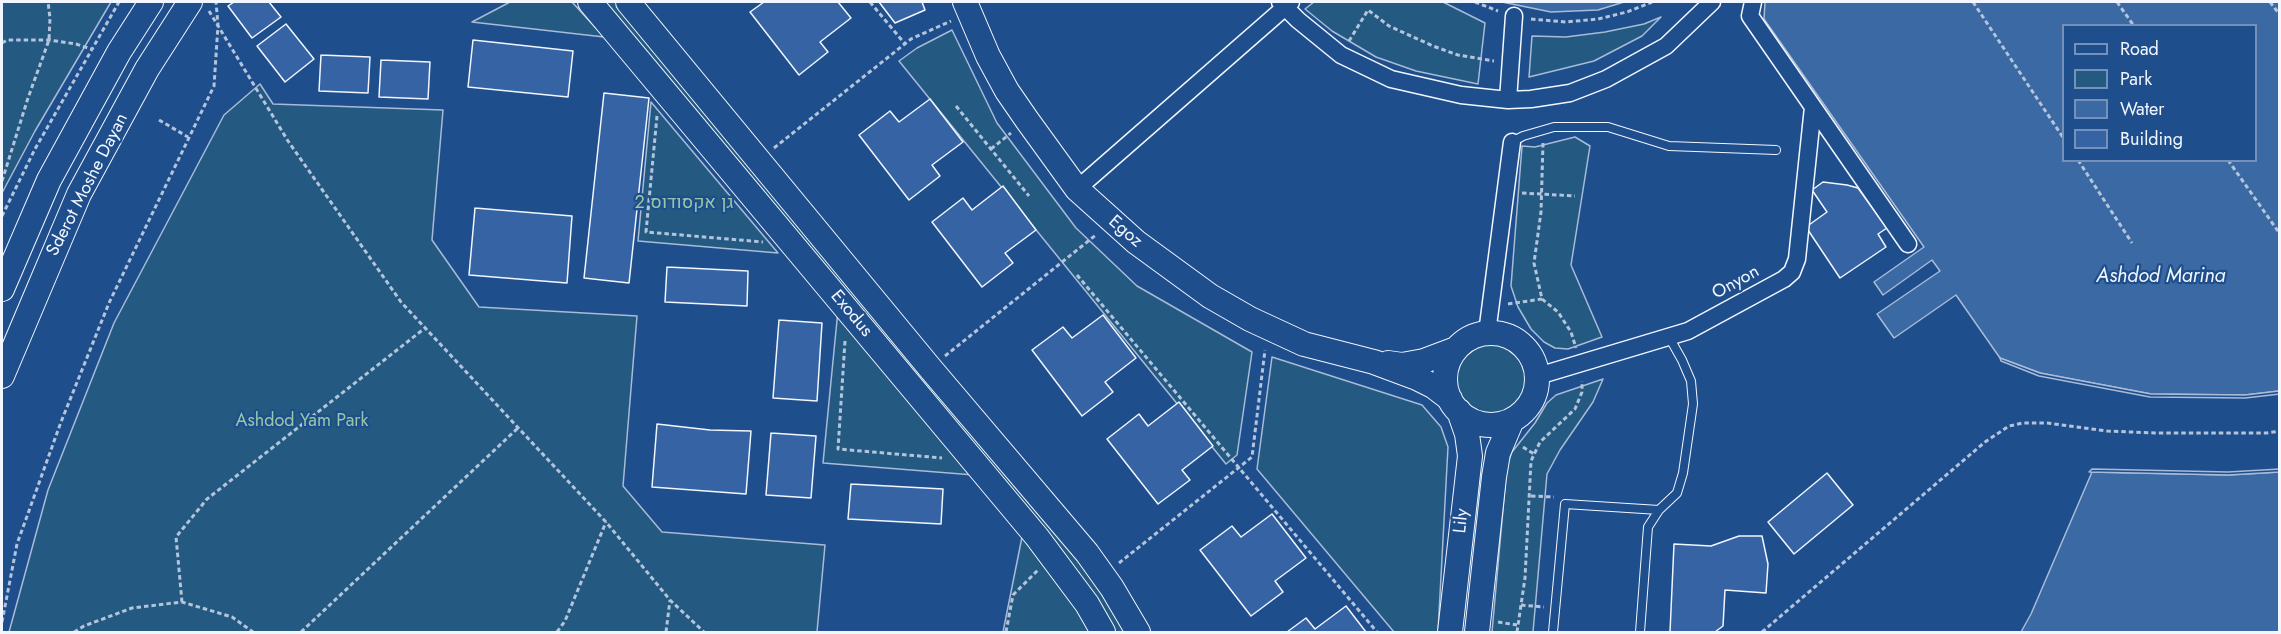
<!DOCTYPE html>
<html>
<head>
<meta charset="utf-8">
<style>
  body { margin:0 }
  #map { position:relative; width:2281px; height:634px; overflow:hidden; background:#1f4e8c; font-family:Jost,sans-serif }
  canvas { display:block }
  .frame { position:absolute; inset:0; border:3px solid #f2f6ff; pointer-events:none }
  .legend { position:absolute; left:2062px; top:24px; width:195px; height:138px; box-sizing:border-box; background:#1f4e8c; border:2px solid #7391ba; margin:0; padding:8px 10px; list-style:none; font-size:18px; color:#f2f6ff }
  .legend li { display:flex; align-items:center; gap:12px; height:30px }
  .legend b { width:30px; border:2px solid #7391ba }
</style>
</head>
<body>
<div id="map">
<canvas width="2281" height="634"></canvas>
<div class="frame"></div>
<ul class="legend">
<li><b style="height:8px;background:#1f4e8c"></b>Road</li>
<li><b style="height:16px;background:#245a82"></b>Park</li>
<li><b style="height:16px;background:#3b69a3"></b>Water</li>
<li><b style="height:16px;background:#3563a3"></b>Building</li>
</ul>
</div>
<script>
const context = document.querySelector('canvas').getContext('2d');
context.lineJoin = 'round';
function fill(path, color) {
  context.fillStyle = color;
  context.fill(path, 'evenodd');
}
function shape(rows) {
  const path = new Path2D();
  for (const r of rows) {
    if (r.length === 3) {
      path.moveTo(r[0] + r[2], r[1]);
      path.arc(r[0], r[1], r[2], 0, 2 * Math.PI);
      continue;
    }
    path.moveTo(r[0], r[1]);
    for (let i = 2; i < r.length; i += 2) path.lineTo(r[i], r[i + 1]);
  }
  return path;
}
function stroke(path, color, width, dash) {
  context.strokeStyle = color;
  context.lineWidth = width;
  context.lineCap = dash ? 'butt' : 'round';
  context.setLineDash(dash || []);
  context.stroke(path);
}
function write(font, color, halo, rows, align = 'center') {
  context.font = font + ' Jost,Heebo,sans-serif';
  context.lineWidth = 4.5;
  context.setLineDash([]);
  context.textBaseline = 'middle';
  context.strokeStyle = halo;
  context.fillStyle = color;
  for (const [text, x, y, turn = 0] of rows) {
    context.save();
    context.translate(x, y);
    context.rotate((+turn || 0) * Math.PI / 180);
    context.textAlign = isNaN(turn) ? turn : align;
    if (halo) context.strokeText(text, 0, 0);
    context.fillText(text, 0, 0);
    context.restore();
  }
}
const green = shape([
  [2,2,111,2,35,131,2,193,2,2],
  [510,2,572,2,604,37,472,22,510,2],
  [598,2,622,2,1078,556,1127,632,1109,632,598,2],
  [1314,2,1443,2,1485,23,1478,84,1416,71,1376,57,1332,31,1305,9,1314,2],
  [1661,17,1642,36,1594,61,1529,77,1532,36,1566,37,1605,32,1644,24,1661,17],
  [952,30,997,123,1076,228,1137,286,1252,352,1237,455,1226,464,899,61,917,48,952,30],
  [260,84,273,104,443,110,432,240,479,307,637,316,623,486,662,532,825,545,817,632,9,632,48,490,114,323,224,115,260,84],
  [651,102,778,253,638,241,651,102],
  [1575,137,1590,146,1571,265,1602,337,1568,349,1555,348,1544,342,1531,329,1518,307,1511,286,1522,146,1535,147,1575,137],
  [838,310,974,475,823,463,838,310],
  [1492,378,39],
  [1272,357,1422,405,1441,427,1448,447,1438,632,1394,632,1257,469,1272,357],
  [1603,379,1593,402,1560,450,1547,474,1533,632,1492,632,1507,465,1512,452,1535,423,1547,403,1556,395,1603,379],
  [1022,537,1095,632,1003,632,1022,537]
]);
const water = shape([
  [1502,2,1624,2,1598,10,1551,12,1502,2],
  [1765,2,2279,2,2279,391,2245,395,2151,394,2040,373,2000,358,1956,295,1894,338,1877,314,1940,271,1932,260,1883,295,1874,282,1924,247,1764,19,1765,2],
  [2064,26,2256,26,2256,160,2064,160,2064,26],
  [2092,472,2228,475,2279,472,2279,632,2021,632,2031,614,2092,472]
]);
const pier = shape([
  [2000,358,2040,373,2151,394,2245,395,2279,391,2280,394,2245,398,2150,397,2039,376,2001,361,2000,358],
  [2092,469,2228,472,2280,469,2280,472,2228,475,2089,472,2092,469]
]);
const building = shape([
  [234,2,269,2,281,17,252,38,228,6,234,2],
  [764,2,838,2,851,18,820,42,828,52,799,75,750,12,764,2],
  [879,2,922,2,925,10,895,23,879,2],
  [286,24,314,59,285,82,257,46,286,24],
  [473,40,573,51,568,97,468,87,473,40],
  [321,55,370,57,368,93,319,91,321,55],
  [381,60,430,62,428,99,379,97,381,60],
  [604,93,649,98,629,283,584,278,604,93],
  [930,99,963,142,932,165,940,176,909,200,859,135,890,111,899,122,930,99],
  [1823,182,1847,185,1858,188,1887,228,1878,234,1886,247,1840,278,1806,227,1827,212,1812,190,1823,182],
  [1003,186,1036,230,1005,253,1013,263,982,287,932,222,963,198,972,210,1003,186],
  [475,208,572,216,567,283,469,275,475,208],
  [667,267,748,271,747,306,665,302,667,267],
  [1103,315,1136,358,1105,382,1113,392,1082,416,1032,350,1063,327,1072,338,1103,315],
  [779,320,822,323,817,401,773,398,779,320],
  [1179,402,1213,446,1182,470,1190,480,1158,504,1107,439,1139,414,1148,426,1179,402],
  [657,424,710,430,751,431,746,494,652,487,657,424],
  [771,433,816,436,811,498,766,495,771,433],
  [1827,473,1853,505,1794,554,1768,522,1827,473],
  [851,484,943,489,941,524,848,519,851,484],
  [1272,514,1306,558,1275,581,1283,592,1251,616,1200,550,1232,526,1241,537,1272,514],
  [1739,536,1762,536,1768,564,1766,593,1725,590,1723,626,1715,632,1670,632,1674,544,1711,546,1739,536],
  [1346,606,1366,632,1287,632,1306,618,1315,629,1346,606]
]);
const path = shape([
  [870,2,905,44],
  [1475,2,1498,11],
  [1973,2,2064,139],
  [2117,2,2134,26],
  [2270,2,2280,15],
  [209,11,288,141,401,302,606,522,670,600,704,632],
  [1531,19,1566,22,1598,19,1627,12,1652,2],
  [1349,41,1368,10,1389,26,1433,46,1458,55,1494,61],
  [2,43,7,40,49,40,76,44,91,49],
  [956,106,1029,196],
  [657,116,646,232,763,242],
  [159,120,188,137],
  [1543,143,1541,212,1534,263,1542,299,1558,312,1571,332,1576,348],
  [774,148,911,39,951,21],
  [991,149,1011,133],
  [2078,160,2132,243],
  [2228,160,2280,234],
  [2,181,28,98,49,40,50,18,48,2],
  [1522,193,1575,196],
  [2,216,35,149,119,2],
  [1077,275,1377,632],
  [1508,304,1542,299],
  [845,341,838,449,942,458],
  [945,356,1097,234],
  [1523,447,1534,454],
  [1531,496,1554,497],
  [1119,563,1252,457,1265,350],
  [182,602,176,537,207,499,425,328],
  [1521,605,1544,607],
  [2,622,17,544,61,422,109,303,214,86,218,25,216,2],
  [1498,622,1517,625],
  [74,632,84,626,132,608,182,602,232,617,253,632],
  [301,632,519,427],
  [557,632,565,621,606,522],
  [666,632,670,600],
  [1006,632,1013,595,1038,570],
  [1517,632,1525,578,1531,461,1540,442,1575,409,1582,392,1582,381],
  [1762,632,1985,442,2009,426,2023,423,2047,423,2107,431,2155,433,2267,433,2280,431]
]);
const lane = shape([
  [1512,142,1523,136,1554,127,1608,127,1669,146,1776,150],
  [1553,632,1565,504,1659,510],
  [1640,632,1648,527,1659,510,1677,493,1683,473,1693,404,1691,381,1682,360,1669,337]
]);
const street = shape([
  [1280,2,1298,20,1341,55,1391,79,1461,95,1508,100,1531,99,1570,93,1606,79,1666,46,1712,2],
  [1753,2,1750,16,1908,244],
  [1508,100,1514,16],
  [1077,189,1291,2],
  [1487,333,1512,142],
  [1538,376,1688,331,1784,279,1792,272,1797,259,1813,107]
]);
const secondary = shape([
  [590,2,1037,537,1087,604,1103,632],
  [628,2,930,368,1087,553,1112,588,1138,632],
  [965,2,988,56,1007,91,1027,120,1077,189,1136,242,1210,296,1250,319,1304,344,1374,362,1417,378,1433,386,1450,399],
  [2,289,49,180,119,52,151,2],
  [1491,379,46],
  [1388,363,1402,365,1424,361,1456,349],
  [2,376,79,194,147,69,190,2],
  [1450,632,1470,456,1467,434,1459,411],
  [1477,632,1494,477,1498,453,1512,420]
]);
const streetNames = [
  ["Sderot Moshe Dayan",88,185,-63],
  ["Egoz",1125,232,41],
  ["Onyon",1736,283,-29],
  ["Exodus",851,314,50],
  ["Lily",1462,521,-84]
];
const parkNames = [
  ["גן אקסודוס 2",684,204],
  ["Ashdod Yam Park",302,422]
];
const waterNames = [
  ["Ashdod Marina",2161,277]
];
fill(green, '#245a82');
stroke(green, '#a8bbd7', 1.5);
fill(water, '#3b69a3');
stroke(water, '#a8bbd7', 1.5);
fill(pier, '#1f4e8c');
stroke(pier, '#a8bbd7', 1.5);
fill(building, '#3563a3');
stroke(building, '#f2f6ff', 1.5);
stroke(lane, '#f2f6ff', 10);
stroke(street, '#f2f6ff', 19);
stroke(secondary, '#f2f6ff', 26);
stroke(path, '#b3c4dc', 3, [4.5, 3]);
stroke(lane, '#1f4e8c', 8);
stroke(street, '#1f4e8c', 16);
stroke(secondary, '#1f4e8c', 24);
write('18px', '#f2f6ff', '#1f4e8c', streetNames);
write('18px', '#97c8a6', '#1f4e8c', parkNames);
write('italic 20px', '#f2f6ff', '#1f4e8c', waterNames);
</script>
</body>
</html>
